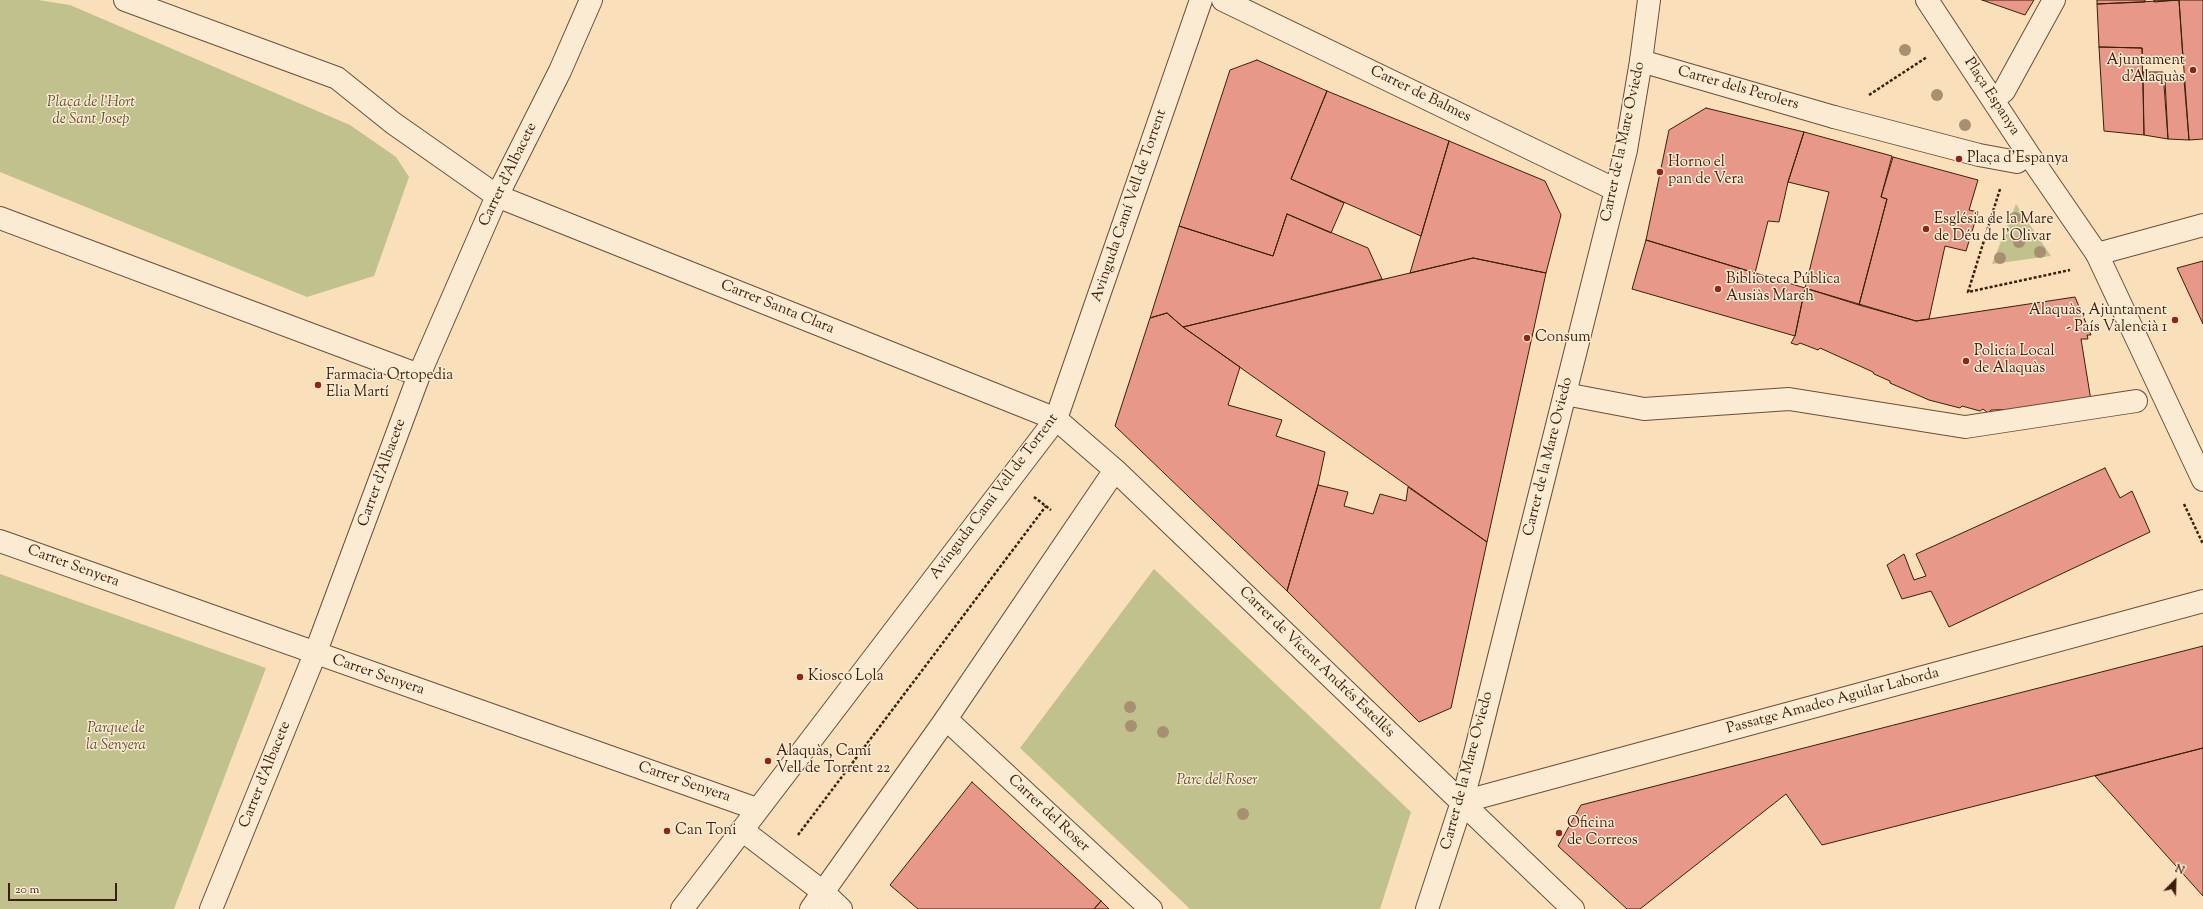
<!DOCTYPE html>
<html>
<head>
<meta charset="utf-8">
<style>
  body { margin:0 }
  #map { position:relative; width:2203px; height:909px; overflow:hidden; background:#f9e0bb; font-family:"Sorts Mill Goudy",serif }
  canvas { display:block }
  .north { position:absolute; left:2155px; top:861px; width:40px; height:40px; -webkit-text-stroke:3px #fbebd3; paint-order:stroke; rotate:23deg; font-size:11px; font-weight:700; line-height:16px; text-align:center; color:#3b1e0b }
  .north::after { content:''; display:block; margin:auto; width:14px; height:18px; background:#3b1e0b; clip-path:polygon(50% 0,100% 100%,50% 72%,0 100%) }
  .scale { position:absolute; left:8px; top:883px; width:109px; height:18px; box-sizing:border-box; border:2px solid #3b1e0b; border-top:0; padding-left:5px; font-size:12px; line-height:14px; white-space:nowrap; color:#3b1e0b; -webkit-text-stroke:3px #fbebd3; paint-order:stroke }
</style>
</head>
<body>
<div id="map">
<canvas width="2203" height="909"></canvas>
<div class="north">N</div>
<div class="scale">20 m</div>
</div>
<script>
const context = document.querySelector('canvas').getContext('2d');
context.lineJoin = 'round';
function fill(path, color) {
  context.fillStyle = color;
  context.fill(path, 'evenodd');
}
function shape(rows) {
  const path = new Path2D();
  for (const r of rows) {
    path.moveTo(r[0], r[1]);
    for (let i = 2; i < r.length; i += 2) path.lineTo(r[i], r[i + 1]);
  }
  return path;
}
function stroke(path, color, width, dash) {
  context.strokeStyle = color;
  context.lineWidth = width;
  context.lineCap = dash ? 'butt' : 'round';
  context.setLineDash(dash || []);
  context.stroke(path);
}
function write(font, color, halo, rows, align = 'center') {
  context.font = font + ' "Sorts Mill Goudy",serif';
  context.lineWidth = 3;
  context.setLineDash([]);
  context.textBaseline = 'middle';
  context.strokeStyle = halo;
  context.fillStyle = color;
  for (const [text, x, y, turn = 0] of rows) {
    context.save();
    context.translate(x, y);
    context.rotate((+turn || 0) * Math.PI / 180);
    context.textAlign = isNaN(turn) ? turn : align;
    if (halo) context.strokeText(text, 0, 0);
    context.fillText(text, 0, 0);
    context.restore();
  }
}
const green = shape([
  [0,0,38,0,70,5,350,125,396,157,409,177,374,276,307,297,0,172],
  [2016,204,2051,256,1992,264],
  [1154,569,1411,812,1380,909,1190,909,1020,748],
  [0,574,266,668,174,909,0,909]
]);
const building = shape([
  [1982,0,2034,0,2025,15,1982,0],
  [2097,0,2145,0,2145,2,2097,4,2097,0],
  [2154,0,2178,0,2154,2,2154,0],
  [2179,0,2203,0,2203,139,2189,140,2179,0],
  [2179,0,2183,60,2143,63,2142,48,2099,47,2097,4,2179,0],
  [2099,47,2142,48,2144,135,2104,131,2099,47],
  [1257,60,1327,91,1291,179,1344,203,1331,233,1287,214,1273,256,1179,226,1230,70,1257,60],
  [2143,72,2163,72,2168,139,2144,135,2143,72],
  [2165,80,2184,80,2189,140,2168,139,2165,80],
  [1327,91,1449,141,1421,236,1291,179,1327,91],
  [1706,108,1804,132,1788,182,1779,222,1768,221,1755,273,1646,240,1669,130,1706,108],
  [1804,132,1892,156,1881,197,1887,199,1859,305,1805,288,1829,192,1788,182,1804,132],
  [1449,141,1545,181,1561,215,1546,273,1473,258,1410,273,1449,141],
  [1893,157,1978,180,1969,210,1978,212,1966,251,1945,246,1929,319,1916,321,1859,305,1887,199,1881,197,1893,157],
  [1287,214,1368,248,1382,279,1183,327,1167,313,1150,318,1179,226,1273,256,1287,214],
  [1646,240,1805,288,1795,336,1632,289,1646,240],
  [1473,258,1546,273,1487,542,1183,327,1473,258],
  [2203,261,2203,324,2177,268,2203,261],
  [1805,288,1916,321,2075,297,2091,335,2087,335,2088,339,2081,339,2092,407,1991,410,1988,413,1983,409,1980,411,1962,406,1960,408,1929,400,1890,383,1890,381,1874,374,1873,372,1820,348,1818,350,1800,343,1797,345,1791,343,1795,336,1805,288],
  [1167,313,1183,327,1240,367,1228,405,1282,420,1276,436,1325,452,1318,485,1287,591,1115,426,1150,318,1167,313],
  [2105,468,2120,498,2132,491,2150,532,1949,627,1931,591,1902,599,1887,565,1904,554,1914,580,1926,576,1916,554,2105,468],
  [1318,485,1348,492,1344,506,1373,514,1380,494,1406,501,1408,487,1487,542,1451,708,1419,722,1287,591,1318,485],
  [2203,646,2203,748,1822,845,1786,794,1640,909,1627,909,1558,846,1581,805,2203,646],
  [2203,748,2203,896,2095,776,2203,748],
  [972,782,1101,901,1094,909,918,909,890,885,972,782],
  [1101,901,1109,909,1094,909,1101,901]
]);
const path = shape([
  [1869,95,1927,57],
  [2000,189,1968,292,2070,270],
  [1034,497,1051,510],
  [2184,504,2203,544],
  [798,835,1046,506]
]);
const pedestrian = shape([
  [1641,61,1649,0],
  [1834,117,1979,155,2017,162],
  [1565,394,1644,409,1789,399,1965,427,2136,401],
  [946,719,1151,909],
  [1462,802,2203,601]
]);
const minor = shape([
  [125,0,337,78,393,123,497,196,1056,419,1115,470,1573,909],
  [1223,0,1616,190],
  [1993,99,2004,91,2054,0],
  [0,218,419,375],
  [2097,254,2203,225],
  [0,541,757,809],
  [742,830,823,892,841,909],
  [211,909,315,654,419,375,497,196,560,71,591,0],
  [682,909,1056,419,1201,0],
  [811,909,946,719,1115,470],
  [1427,909,1462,802,1472,765,1626,150,1641,61,1834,117]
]);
const tertiary = shape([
  [1927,0,2029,155,2097,254,2203,480]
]);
const trees = [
  [1905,50],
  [1937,95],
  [1965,125],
  [2015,218],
  [2019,242],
  [2040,252],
  [2000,258],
  [1130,707],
  [1131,726],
  [1163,732],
  [1243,814]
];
const markers = [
  [2193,70,4,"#8f2418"],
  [1959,159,4,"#8f2418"],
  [1660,172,4,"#8f2418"],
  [1926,229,4,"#8f2418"],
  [1718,289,4,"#8f2418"],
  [2175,320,4,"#8f2418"],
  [1527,338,4,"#8f2418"],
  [1966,361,4,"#8f2418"],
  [318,385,4,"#8f2418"],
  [800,677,4,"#8f2418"],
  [768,761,4,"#8f2418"],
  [667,831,4,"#8f2418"],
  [1559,833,4,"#8f2418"]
];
const poiNames = [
  ["Ajuntament",2185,61,"right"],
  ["d'Alaquàs",2185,78,"right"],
  ["Plaça d'Espanya",1967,159],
  ["Horno el",1668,163],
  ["pan de Vera",1668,180],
  ["Església de la Mare",1934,220],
  ["de Déu de l'Olivar",1934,237],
  ["Biblioteca Pública",1726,280],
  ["Ausiàs March",1726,297],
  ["Alaquàs, Ajuntament",2167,311,"right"],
  ["- País Valencià 1",2167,328,"right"],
  ["Consum",1535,338],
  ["Policía Local",1974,352],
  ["de Alaquàs",1974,369],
  ["Farmacia Ortopedia",326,376],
  ["Elia Martí",326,393],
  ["Kiosco Lola",808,677],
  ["Alaquàs, Camí",776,752],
  ["Vell de Torrent 22",776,769],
  ["Oficina",1567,824],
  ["de Correos",1567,841],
  ["Can Toni",675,831]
];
const streetNames = [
  ["Carrer dels Perolers",1738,89,16],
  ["Carrer de Balmes",1420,95,26],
  ["Plaça Espanya",1991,97,57],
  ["Carrer de la Mare Oviedo",1624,142,-78],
  ["Carrer d'Albacete",509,175,-64],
  ["Avinguda Camí Vell de Torrent",1130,206,-71],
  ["Carrer Santa Clara",777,308,22],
  ["Carrer de la Mare Oviedo",1549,457,-76],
  ["Carrer d'Albacete",383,473,-70],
  ["Avinguda Camí Vell de Torrent",995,497,-53],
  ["Carrer Senyera",73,567,20],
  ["Carrer de Vicent Andrés Estellés",1316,663,44],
  ["Carrer Senyera",378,676,19],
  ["Passatge Amadeo Aguilar Laborda",1833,702,-15],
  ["Carrer de la Mare Oviedo",1468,771,-75],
  ["Carrer d'Albacete",266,775,-68],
  ["Carrer Senyera",684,783,19],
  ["Carrer del Roser",1048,814,43]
];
const parkNames = [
  ["Plaça de l'Hort",91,103],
  ["de Sant Josep",91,120],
  ["Parque de",116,729],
  ["la Senyera",116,746],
  ["Parc del Roser",1217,781]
];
fill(green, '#c1c18d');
fill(building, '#e79889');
stroke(building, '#3b1e0b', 1);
stroke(pedestrian, '#6a4e37', 24);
stroke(minor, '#6a4e37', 24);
stroke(tertiary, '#6a4e37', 24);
stroke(path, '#3b1e0b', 2.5, [3, 2]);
stroke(pedestrian, '#fbebd3', 22);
stroke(minor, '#fbebd3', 22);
stroke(tertiary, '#fbebd3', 22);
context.fillStyle = '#a69070';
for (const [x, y] of trees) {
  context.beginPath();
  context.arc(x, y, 6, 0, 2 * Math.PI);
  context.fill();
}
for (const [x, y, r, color] of markers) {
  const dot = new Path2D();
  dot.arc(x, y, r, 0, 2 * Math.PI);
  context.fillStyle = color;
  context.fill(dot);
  stroke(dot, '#fbebd3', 1.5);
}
write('15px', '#3b1e0b', '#fbebd3', poiNames, 'left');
write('15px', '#3b1e0b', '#fbebd3', streetNames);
write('italic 15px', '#634f32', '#fbebd3', parkNames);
</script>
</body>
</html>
